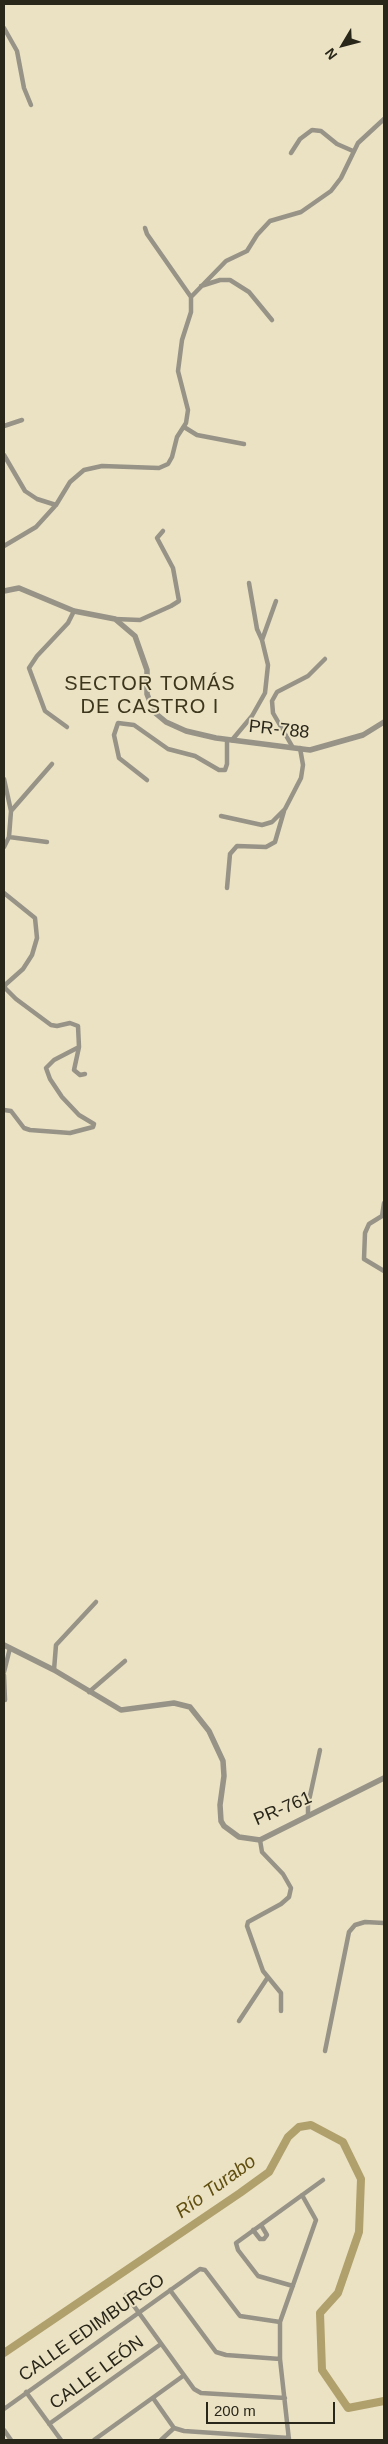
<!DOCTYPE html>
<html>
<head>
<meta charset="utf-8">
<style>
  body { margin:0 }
  #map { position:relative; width:388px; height:2444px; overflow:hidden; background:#ebe2c4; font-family:Helvetica,sans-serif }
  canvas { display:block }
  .frame { position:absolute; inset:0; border:5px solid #29261a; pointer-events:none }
  .north { position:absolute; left:318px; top:20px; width:50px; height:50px; -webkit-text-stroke:4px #ebe2c4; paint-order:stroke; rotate:233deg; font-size:14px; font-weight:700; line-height:20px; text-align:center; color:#29261a }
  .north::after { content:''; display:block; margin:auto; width:18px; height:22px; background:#29261a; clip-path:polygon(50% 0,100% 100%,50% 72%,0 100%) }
  .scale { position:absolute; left:206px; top:2402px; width:129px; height:22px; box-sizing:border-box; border:2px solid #29261a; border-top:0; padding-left:6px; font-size:15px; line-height:18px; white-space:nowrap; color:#29261a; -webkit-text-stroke:4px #ebe2c4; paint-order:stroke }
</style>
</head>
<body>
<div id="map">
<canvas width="388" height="2444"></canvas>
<div class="frame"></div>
<div class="north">N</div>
<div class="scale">200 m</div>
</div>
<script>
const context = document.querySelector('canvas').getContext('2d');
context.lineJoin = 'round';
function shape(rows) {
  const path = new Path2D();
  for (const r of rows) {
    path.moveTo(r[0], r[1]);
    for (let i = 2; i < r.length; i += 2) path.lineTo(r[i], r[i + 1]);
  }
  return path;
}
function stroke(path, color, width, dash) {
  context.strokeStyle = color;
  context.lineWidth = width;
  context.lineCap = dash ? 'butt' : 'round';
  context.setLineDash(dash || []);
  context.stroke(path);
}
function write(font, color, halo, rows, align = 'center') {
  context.font = font + ' Helvetica,sans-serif';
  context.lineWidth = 4;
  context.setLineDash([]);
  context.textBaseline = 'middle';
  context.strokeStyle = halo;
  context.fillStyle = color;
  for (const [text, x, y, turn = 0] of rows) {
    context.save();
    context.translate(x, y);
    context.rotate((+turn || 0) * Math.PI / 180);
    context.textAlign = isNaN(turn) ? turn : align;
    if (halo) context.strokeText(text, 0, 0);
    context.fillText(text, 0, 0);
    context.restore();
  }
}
const river = shape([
  [4,2353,240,2193,269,2172,288,2137,299,2127,311,2125,343,2142,361,2179,359,2232,338,2293,320,2313,322,2370,348,2408,384,2401]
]);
const minor = shape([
  [4,28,17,51,24,88,31,105],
  [291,153,300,139,312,130,321,131,337,144,353,151],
  [145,228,147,234,191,297],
  [201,286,220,280,230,280,249,292,272,320],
  [4,426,22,420],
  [184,427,197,435,244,444],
  [4,455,25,491,37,499,56,505],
  [4,546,36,527,56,505,70,482,84,470,102,466,159,468,168,464,172,457,177,437,186,423,188,410,178,371,182,340,191,312,191,297,226,261,247,251,257,235,270,221,301,212,331,191,341,178,358,143,384,119],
  [249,583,257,629,262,640],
  [115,619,140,620,171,606,179,601,173,568,157,538,163,531],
  [67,727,45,711,29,668,37,656,68,623,74,611],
  [232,740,252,716,265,693,268,665,262,640,276,601],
  [292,746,273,713,272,701,277,692,308,676,325,659],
  [4,779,11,811],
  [147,780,119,758,114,735,118,723,134,725,168,749,195,756,219,770,225,770,227,764,227,740],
  [221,816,262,825,272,822,285,809,301,778,303,765,300,748],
  [9,837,47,842],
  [4,847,9,837,11,811,52,764],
  [227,888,230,854,237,846,266,847,275,842,284,811],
  [4,893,35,918,37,938,32,955,23,969,5,985,5,988,16,999,51,1025,57,1026,70,1023,78,1026,79,1047,54,1060,46,1068,50,1079,62,1097,79,1115,94,1124,93,1127,70,1133,30,1130,24,1128,11,1111,4,1110],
  [79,1047,74,1070,80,1075,85,1074],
  [384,1203,382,1216,369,1224,365,1233,364,1259,384,1271],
  [54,1670,56,1645,96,1602],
  [4,1672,10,1648],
  [4,1675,5,1700],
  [89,1692,125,1661],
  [308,1816,308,1805,320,1750],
  [260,1840,262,1852,283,1874,291,1888,289,1897,281,1904,248,1922,247,1926,263,1971,281,1993,281,2011],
  [239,2021,268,1977],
  [325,2051,349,1932,355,1925,365,1922,384,1923],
  [253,2230,260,2239,264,2239,267,2235,261,2225],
  [293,2286,258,2276,238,2250,236,2243,323,2180],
  [170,2290,216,2352,226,2355,280,2359],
  [126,2295,194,2389,201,2393,285,2398],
  [26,2392,61,2440],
  [153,2398,174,2428,184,2431,289,2438],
  [4,2409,200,2269,205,2270,240,2316,280,2322],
  [49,2424,161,2344],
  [4,2430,11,2440],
  [94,2440,183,2376],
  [161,2440,174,2428],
  [289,2440,280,2359,280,2322,316,2220,302,2195]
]);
const tertiary = shape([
  [4,591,19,588,74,611,115,619,135,636,147,670,147,694,154,712,166,722,186,731,216,738,310,750,363,735,384,722],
  [4,1645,54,1670,121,1710,174,1703,190,1707,209,1731,223,1761,224,1776,220,1805,221,1821,224,1826,239,1837,260,1840,384,1778]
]);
const streetNames = [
  ["PR-788",279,730,6],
  ["PR-761",283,1809,-23],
  ["CALLE EDIMBURGO",92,2328,-35],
  ["CALLE LEÓN",97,2373,-36]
];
const waterNames = [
  ["Río Turabo",216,2187,-36]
];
const quarterNames = [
  ["SECTOR TOMÁS",150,684],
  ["DE CASTRO I",150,707]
];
stroke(river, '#b0a06c', 8);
stroke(minor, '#979387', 4.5);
stroke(tertiary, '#979387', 5.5);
write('18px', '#29261a', '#ebe2c4', streetNames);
write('italic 19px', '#614f10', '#ebe2c4', waterNames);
context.letterSpacing = '1px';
write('20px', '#3d361d', '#ebe2c4', quarterNames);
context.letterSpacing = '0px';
</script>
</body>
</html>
